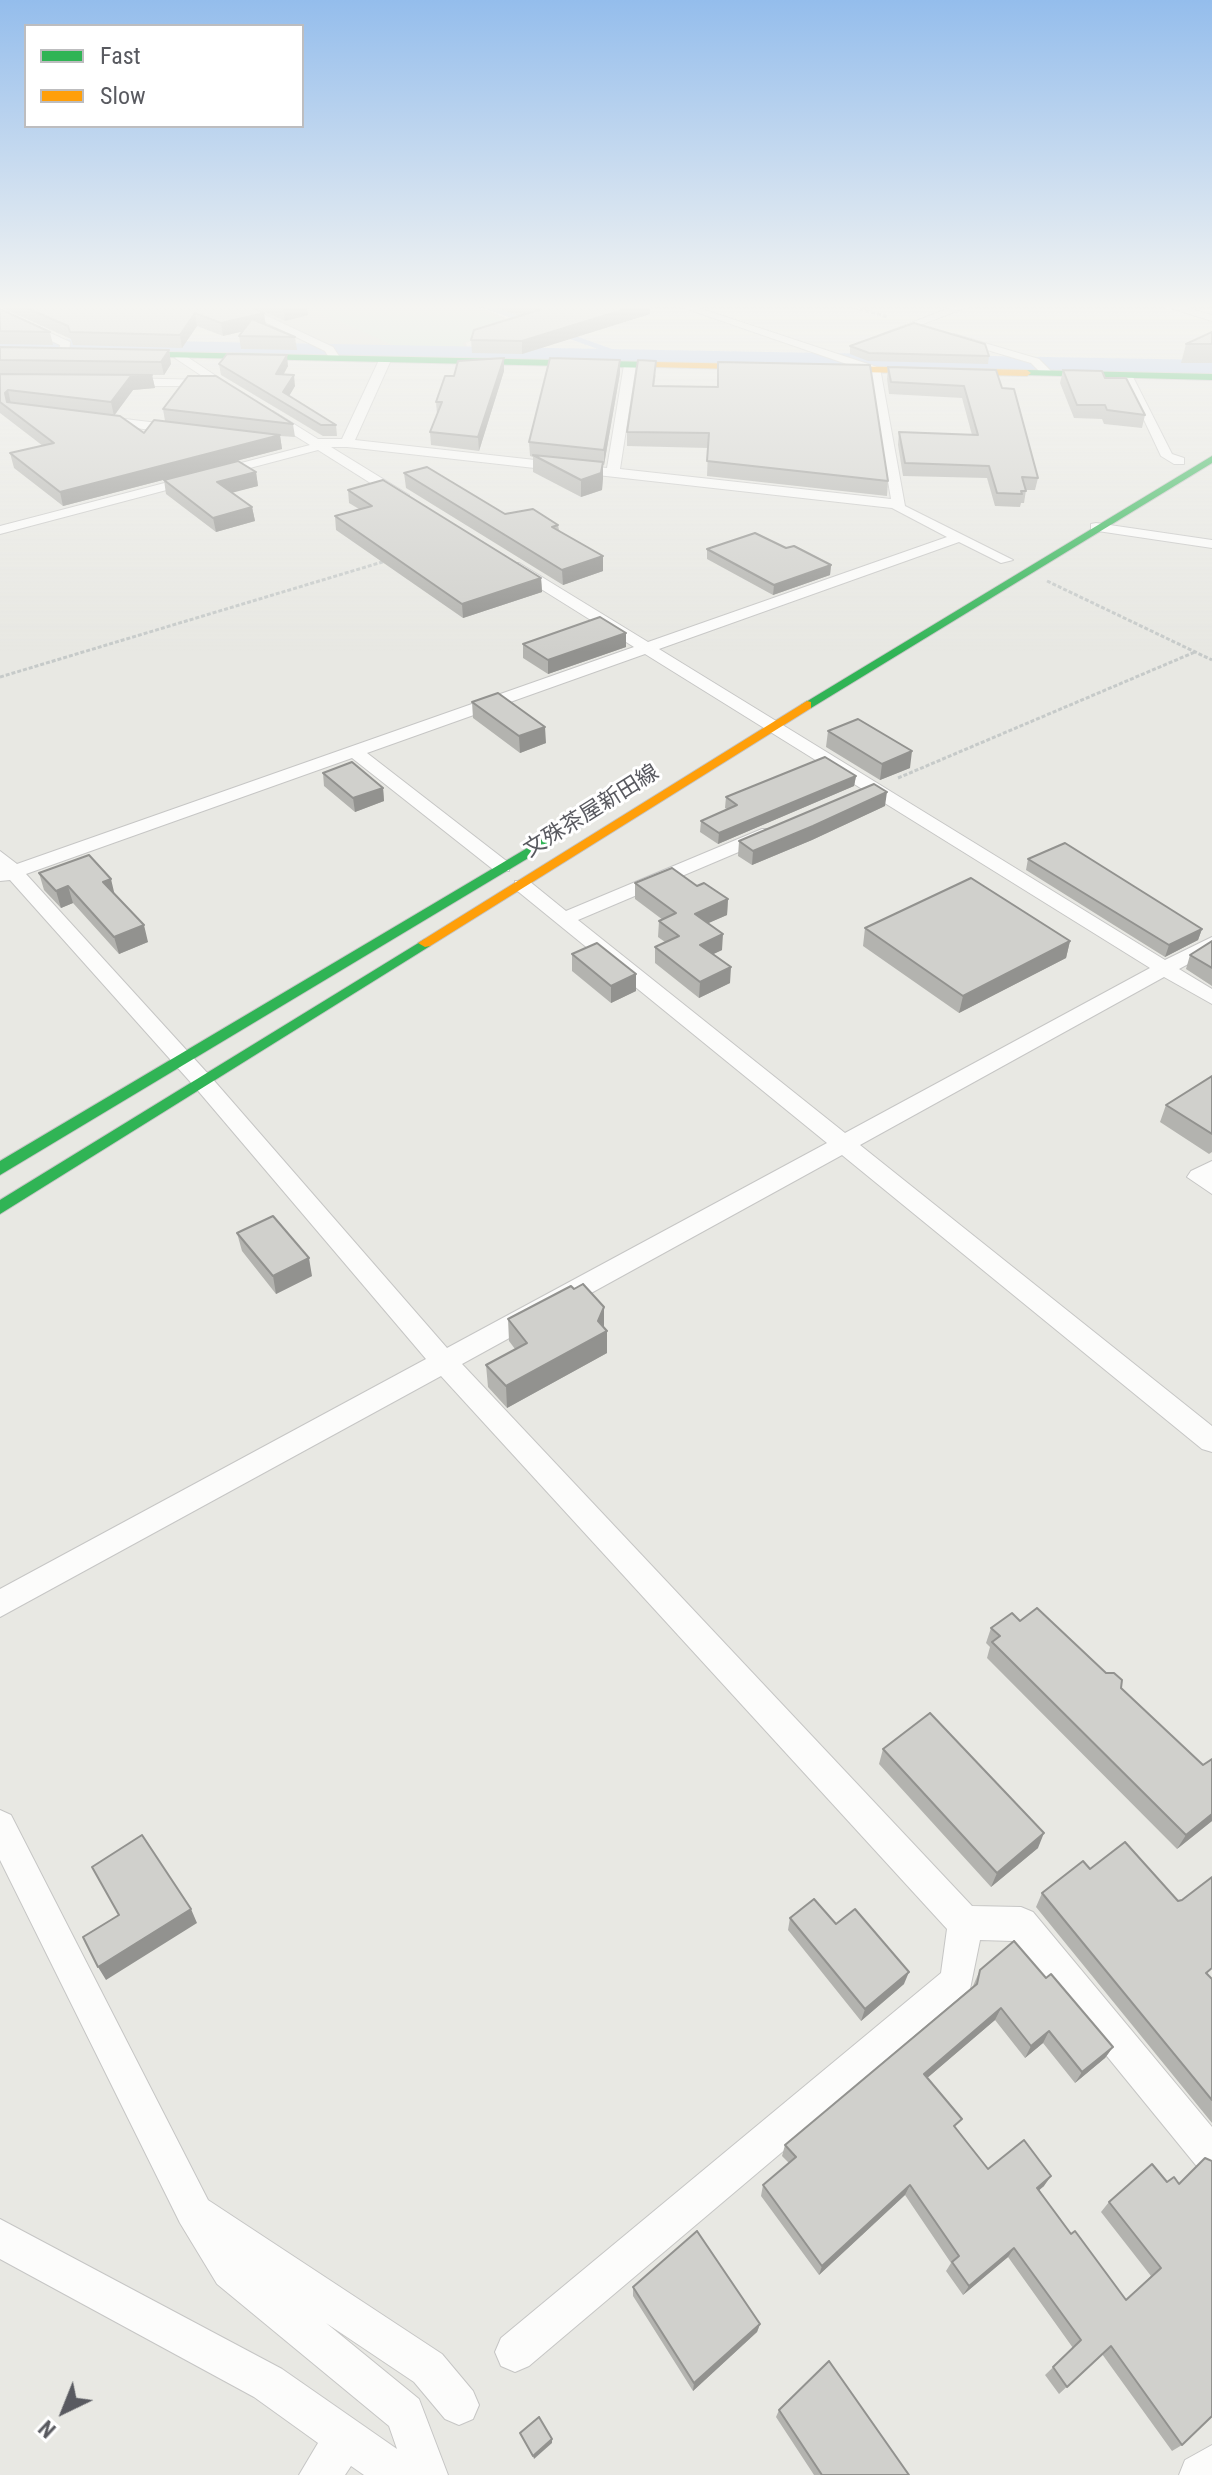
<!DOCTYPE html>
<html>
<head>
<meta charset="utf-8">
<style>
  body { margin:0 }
  #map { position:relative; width:1212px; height:2475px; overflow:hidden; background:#e8e8e3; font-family:"Roboto Condensed",sans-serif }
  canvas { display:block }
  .legend { position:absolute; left:24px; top:24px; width:280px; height:104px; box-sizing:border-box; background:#fff; border:2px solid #bdbdbf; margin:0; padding:10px 14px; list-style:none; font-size:24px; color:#595a60 }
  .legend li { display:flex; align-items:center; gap:16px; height:40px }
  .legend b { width:40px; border:2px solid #bdbdbf }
  .north { position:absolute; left:24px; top:2371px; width:80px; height:80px; -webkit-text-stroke:6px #fff; paint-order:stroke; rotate:223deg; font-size:22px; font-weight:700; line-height:32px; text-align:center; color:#595a60 }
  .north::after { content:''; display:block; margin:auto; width:28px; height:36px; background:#595a60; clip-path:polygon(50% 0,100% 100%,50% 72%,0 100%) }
</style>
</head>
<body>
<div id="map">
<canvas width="1212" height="2475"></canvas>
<ul class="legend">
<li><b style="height:10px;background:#30b455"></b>Fast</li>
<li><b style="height:10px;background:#ff9f0a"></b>Slow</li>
</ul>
<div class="north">N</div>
</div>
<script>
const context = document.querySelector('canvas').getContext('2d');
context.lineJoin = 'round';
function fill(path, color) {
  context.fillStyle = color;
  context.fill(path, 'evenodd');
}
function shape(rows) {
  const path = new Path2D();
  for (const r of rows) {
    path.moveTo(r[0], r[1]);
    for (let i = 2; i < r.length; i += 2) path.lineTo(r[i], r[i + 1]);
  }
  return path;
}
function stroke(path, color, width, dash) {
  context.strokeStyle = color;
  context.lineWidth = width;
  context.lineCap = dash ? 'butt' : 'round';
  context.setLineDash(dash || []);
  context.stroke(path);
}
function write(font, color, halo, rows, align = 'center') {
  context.font = font + ' "Roboto Condensed","Noto Sans JP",sans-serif';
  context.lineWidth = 6;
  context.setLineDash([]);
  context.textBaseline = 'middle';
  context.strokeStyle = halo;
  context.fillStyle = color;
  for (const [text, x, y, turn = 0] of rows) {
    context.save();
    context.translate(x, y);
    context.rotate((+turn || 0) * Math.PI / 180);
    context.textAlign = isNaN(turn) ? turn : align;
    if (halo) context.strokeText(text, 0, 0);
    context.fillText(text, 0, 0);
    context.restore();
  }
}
const education = shape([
  [244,307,477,307,526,325,466,343,467,348,329,347]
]);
const green = shape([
  [308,307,467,307,517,325,463,343,464,347,395,346]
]);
const stream = shape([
  [488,307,526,321],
  [566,335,627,357]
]);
const river = shape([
  [0,338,1212,360,1212,376,0,354,0,338]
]);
const path = shape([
  [854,307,888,317],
  [1047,581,1212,660],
  [0,677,389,560],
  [898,778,1195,652]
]);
const street = shape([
  [234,307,248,307,333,347,341,359,331,361,325,351,234,307],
  [681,307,696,307,880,368,905,506,1013,560,1001,563,959,542,659,649,1165,960,1212,937,1212,951,1179,969,1212,989,1212,1004,1164,977,860,1145,1212,1426,1212,1452,1202,1449,842,1155,462,1364,972,1906,1021,1907,1033,1912,1212,2127,1212,2175,1199,2169,1013,1941,980,1940,969,1994,529,2366,515,2372,501,2366,495,2352,501,2338,941,1973,947,1929,441,1376,0,1617,0,1589,426,1359,194,1086,10,880,0,881,0,851,17,864,634,647,509,569,509,563,519,563,648,642,947,537,892,508,347,447,331,447,409,495,409,501,399,501,318,450,0,534,0,526,310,445,265,417,265,411,273,411,318,439,342,439,379,360,385,357,391,360,355,440,607,468,624,365,630,362,636,365,620,469,891,499,870,372,681,307],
  [645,654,1150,968,845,1133,578,920,774,837,774,829,762,829,566,911,529,881,515,881,515,889,827,1143,447,1348,210,1076,26,874,352,758,495,871,509,871,509,863,367,753,645,654],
  [952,307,967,307,890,337,880,335,952,307],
  [1167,307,1184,307,1212,315,1212,321,1167,307],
  [0,310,70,342,69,353,59,355,60,345,0,317,0,310],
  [954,334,1039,359,1053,373,1043,375,1031,363,950,339,954,334],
  [179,353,183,354,240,392,230,395,217,386,121,386,115,382,121,378,208,380,175,358,179,353],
  [1122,373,1132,375,1172,454,1184,458,1184,464,1174,464,1161,456,1122,373],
  [100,416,183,426,189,430,183,434,96,423,94,420,100,416],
  [1096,523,1212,540,1212,548,1091,530,1091,524,1096,523],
  [1212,1161,1212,1194,1187,1177,1191,1171,1212,1161],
  [0,1810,11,1815,208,2200,442,2354,473,2391,479,2405,473,2419,459,2425,445,2419,414,2382,326,2323,419,2399,448,2475,364,2475,351,2466,345,2475,299,2475,318,2443,254,2397,0,2259,0,2219,282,2369,397,2449,389,2426,217,2284,180,2223,0,1860,0,1810],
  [1212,2445,1212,2475,1179,2475,1185,2460,1212,2445]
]);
const fast = shape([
  [119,351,654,362,658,365,654,368,116,356,119,351],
  [1027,370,1212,374,1212,380,1024,375,1027,370],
  [1212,456,1212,463,811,708,801,705,1212,456],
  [610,799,617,803,615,806,0,1175,0,1161,610,799],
  [425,939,430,940,430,946,0,1214,0,1200,425,939]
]);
const slow = shape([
  [654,362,1027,370,1031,373,1027,376,651,367,654,362],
  [807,701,811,702,811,708,430,946,425,947,418,943,807,701]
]);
const wall = shape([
  [0,307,251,307,266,324,295,337,297,350,241,349,239,336,243,331,223,336,197,326,182,348,73,345,71,339],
  [255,307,307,307,308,315,285,321],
  [495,307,650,307,650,314,522,354,472,353,471,340,520,316],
  [0,309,50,332,53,345,0,344],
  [1212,332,1212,363,1181,363,1186,344],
  [850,346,989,356,988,364,868,361,850,354],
  [0,347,169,350,171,364,164,375,152,375,155,388,133,390,114,415,144,433,165,421,163,409,293,424,295,437,280,436,282,449,63,506,14,468,10,453,43,446,0,413],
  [718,362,888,481,887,496,707,476,708,448,627,446,627,432,656,374,654,386,717,387],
  [219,364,288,366,283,375,295,386,289,396,336,425,337,436,323,436,221,375],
  [888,367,1002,388,1038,478,1035,490,1026,490,1024,503,1021,503,1020,507,995,506,987,478,903,476,898,445,899,432,972,435,962,398,889,394,887,379],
  [1063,370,1105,378,1145,415,1142,428,1104,424,1102,419,1074,418,1060,383],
  [504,371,479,451,431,445,430,432,437,414,436,402,454,376],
  [620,373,604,465,603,465,602,490,581,497,533,472,533,457,530,456,529,442],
  [256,472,258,486,232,492,252,507,255,521,216,532,166,494,164,480],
  [404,473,505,514,558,525,559,530,603,571,563,585,406,488],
  [348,490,541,578,542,592,463,618,336,530,335,516,359,509,349,503],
  [786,548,831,565,830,575,773,595,707,559,707,549],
  [523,644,626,647,548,674,523,658],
  [472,702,546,743,520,753,473,718],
  [828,731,910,768,880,780,826,747],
  [323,773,383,788,384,801,355,812,324,786],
  [856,776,854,786,718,844,700,832,701,821,727,809,725,808,726,797],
  [885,806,812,840,752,865,738,856,739,841],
  [1028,859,1202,929,1198,940,1165,957,1026,870],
  [39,873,115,896,148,942,119,954,73,903,61,908,44,890],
  [635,883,697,886,728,899,727,915,708,923,722,950,713,954,730,983,699,998,655,963,655,947,665,942,658,937,659,921,663,920,635,899],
  [865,928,1070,941,1066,958,959,1013,863,946],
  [1212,941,1212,986,1186,969,1190,955],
  [572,954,636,991,611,1003,572,971],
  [1212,1076,1212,1152,1209,1154,1160,1122,1166,1105],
  [237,1233,312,1276,276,1294,242,1251],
  [574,1289,604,1307,604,1328,607,1331,607,1353,507,1408,488,1387,486,1365,515,1349,509,1341,508,1319],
  [1020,1621,1121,1688,1212,1821,1177,1849,987,1658,990,1647,986,1643,991,1628],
  [883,1749,1038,1848,991,1887,879,1764],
  [1090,1869,1178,1901,1182,1900,1209,1976,1212,1979,1212,2123,1036,1907,1042,1893],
  [790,1918,836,1924,904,1984,861,2021,788,1930],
  [980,1970,1046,1978,1113,2047,1105,2058,1075,2083,1043,2043,1025,2058,995,2020,927,2078,957,2129,988,2169,1044,2186,1039,2190,1071,2234,1126,2300,1151,2276,1101,2212,1109,2202,1167,2182,1179,2184,1212,2161,1212,2418,1211,2417,1182,2445,1172,2451,1102,2354,1059,2394,1045,2375,1073,2348,1008,2257,963,2295,946,2271,951,2263,905,2195,819,2275,761,2196,763,2185,789,2163,782,2156,785,2145,973,1986],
  [633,2287,760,2324,757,2332,693,2391,633,2296],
  [779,2410,909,2475,814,2475,776,2417]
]);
const shadedWall = shape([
  [289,307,307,307,308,315,285,321,283,308],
  [632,307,650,307,650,314,522,354,522,341],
  [195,313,197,326,182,348,180,335],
  [264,313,266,326,223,336,221,323],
  [169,350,171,364,164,375,161,362],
  [287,355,288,366,278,385,276,374],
  [504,358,504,371,479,451,478,437],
  [620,360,620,373,604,465,604,450],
  [152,375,155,388,133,390,114,416,111,402,130,377],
  [294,375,295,386,285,403,283,392],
  [8,390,11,404,8,407,5,393],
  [280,435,282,449,63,506,60,492],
  [603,462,603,479,602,490,581,497,581,480],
  [256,472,258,486,220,496,217,482],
  [252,507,255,521,216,532,213,518],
  [603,556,603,571,563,585,562,570],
  [831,565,830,575,773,595,774,585],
  [541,578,542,592,463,618,462,604],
  [626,633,626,647,548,674,548,660],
  [545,727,546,743,520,753,519,736],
  [912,751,910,768,880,780,882,764],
  [856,776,854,786,718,844,719,833],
  [383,788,384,801,355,812,353,798],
  [887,792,885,806,812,840,752,865,753,851],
  [111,879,115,896,103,882],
  [68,886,73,903,61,908,56,891],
  [728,899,727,915,695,929,695,914],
  [144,925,148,942,119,954,114,937],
  [1202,929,1198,940,1165,957,1169,945],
  [723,934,722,950,699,961,700,945],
  [1070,941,1066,958,959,1013,963,996],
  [731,967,730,983,699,998,700,982],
  [636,974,636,991,611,1003,611,986],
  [309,1258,312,1276,276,1294,273,1276],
  [604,1307,604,1329,607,1331,607,1353,507,1408,506,1386,598,1321],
  [1212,1814,1212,1821,1177,1849,1186,1835],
  [1044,1833,1038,1848,991,1887,997,1873],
  [191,1909,197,1923,106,1980,98,1967],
  [909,1972,904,1984,861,2021,865,2009],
  [1001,2008,995,2020,919,2085,924,2074],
  [1049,2031,1043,2043,1025,2058,1031,2046],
  [1113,2047,1105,2058,1075,2083,1082,2072],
  [1051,2176,1044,2186,1030,2198,1037,2188],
  [910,2185,905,2195,819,2275,822,2266],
  [1014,2248,1008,2257,963,2295,969,2286],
  [760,2324,757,2332,693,2391,694,2383],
  [552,2439,552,2443,534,2459,533,2456]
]);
const building = shape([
  [24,307,251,307,264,313,221,323,195,313,180,335,70,332,68,326,24,307],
  [530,307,632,307,522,341,471,340,474,330,539,310,530,307],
  [0,309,50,332,0,331,0,309],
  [252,319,295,337,239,336,252,319],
  [914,323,985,344,989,356,869,353,850,346,914,323],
  [1212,332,1212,344,1186,344,1212,332],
  [0,347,169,350,161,362,0,360,0,347],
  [227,354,287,355,276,374,294,375,283,392,336,425,321,425,219,364,227,354],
  [504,358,478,437,430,432,442,402,436,402,445,376,454,376,458,361,504,358],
  [550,358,620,360,604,450,529,442,550,358],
  [638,360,656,361,653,386,718,387,718,362,870,365,888,481,707,461,709,433,627,432,638,360],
  [888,367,996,370,1002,388,1014,389,1038,478,1022,477,1026,491,1021,491,1022,494,997,493,989,466,905,463,899,432,978,435,964,386,891,382,888,367],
  [1063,370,1102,371,1105,378,1126,378,1145,415,1107,410,1105,405,1077,405,1063,370],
  [0,374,152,375,130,377,111,402,8,390,5,393,7,402,120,416,144,433,154,420,280,435,60,492,10,453,54,443,0,402,0,374],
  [188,376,216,376,293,424,163,409,188,376],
  [533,455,603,462,601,473,581,480,533,455],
  [238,461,256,472,217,482,252,507,213,518,164,480,238,461],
  [427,467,505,514,533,509,558,525,552,527,603,556,562,570,404,473,427,467],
  [383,480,541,578,462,604,335,516,372,506,348,490,383,480],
  [755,533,786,548,794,546,831,565,774,585,707,549,755,533],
  [600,617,626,633,548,660,523,644,600,617],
  [498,693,545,727,519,736,472,702,498,693],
  [858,719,912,751,882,764,828,731,858,719],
  [825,757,856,776,719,833,701,821,737,805,726,797,825,757],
  [352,762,383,788,353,798,323,773,352,762],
  [874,784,887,792,813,826,753,851,739,841,874,784],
  [1065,843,1202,929,1169,945,1028,859,1065,843],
  [89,855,111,879,103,882,144,925,114,937,68,886,56,891,39,873,89,855],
  [672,868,697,886,704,883,728,899,695,914,723,934,700,945,731,967,700,982,655,947,679,936,659,921,676,913,635,883,672,868],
  [971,878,1070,941,963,996,865,928,971,878],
  [1212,941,1212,968,1190,955,1212,941],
  [597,943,636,974,611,986,572,954,597,943],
  [1212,1076,1212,1134,1166,1105,1212,1076],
  [273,1216,309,1258,273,1276,237,1233,273,1216],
  [583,1284,604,1307,598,1321,607,1331,506,1386,486,1365,527,1343,508,1319,571,1286,574,1289,583,1284],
  [1037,1608,1106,1673,1114,1673,1122,1680,1121,1688,1203,1765,1212,1759,1212,1814,1186,1835,992,1642,1000,1636,991,1628,1012,1613,1020,1621,1037,1608],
  [930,1713,1044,1833,997,1873,883,1749,930,1713],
  [142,1835,191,1909,98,1967,83,1937,119,1915,92,1867,142,1835],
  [1125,1842,1178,1901,1182,1900,1212,1877,1212,1968,1206,1973,1212,1979,1212,2100,1042,1893,1083,1861,1090,1869,1125,1842],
  [814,1899,836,1924,855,1909,909,1972,865,2009,790,1918,814,1899],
  [1014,1941,1046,1978,1051,1974,1113,2047,1082,2072,1049,2031,1031,2046,1001,2008,924,2074,962,2119,954,2126,988,2169,1024,2140,1051,2176,1037,2188,1071,2234,1075,2231,1126,2300,1161,2268,1109,2202,1152,2164,1167,2182,1174,2177,1179,2184,1205,2158,1212,2161,1212,2416,1182,2445,1111,2346,1067,2387,1053,2367,1081,2340,1014,2248,969,2286,952,2262,959,2256,910,2185,822,2266,763,2185,796,2157,785,2145,977,1984,980,1970,1014,1941],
  [697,2231,760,2324,694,2383,633,2287,697,2231],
  [829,2361,909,2475,822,2475,779,2410,829,2361],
  [539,2417,552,2439,533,2456,520,2433,539,2417]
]);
const farStreetnames = [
  ["文殊茶屋新田線",592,812,-32]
];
fill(education, '#dcdbd2');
fill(green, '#d0e5d3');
stroke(stream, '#b7cbf2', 5);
fill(river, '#b7cbf2');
stroke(street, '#c6c6c5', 2);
stroke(fast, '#c4c4c4', 2);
stroke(slow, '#c4c4c4', 2);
stroke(path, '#c6cac9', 3, [4, 2]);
fill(street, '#fcfcfb');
fill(fast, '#30b455');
fill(slow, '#ff9f0a');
fill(wall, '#b3b3af');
fill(shadedWall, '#92928f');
fill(building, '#d0d0cc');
stroke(building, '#92928f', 2);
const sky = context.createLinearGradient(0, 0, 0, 653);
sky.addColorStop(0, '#94bdec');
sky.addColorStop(0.47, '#f5f5f2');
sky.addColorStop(1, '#f5f5f200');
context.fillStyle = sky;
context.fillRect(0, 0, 1212, 653);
write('22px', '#595a60', '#fff', farStreetnames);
</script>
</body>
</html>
